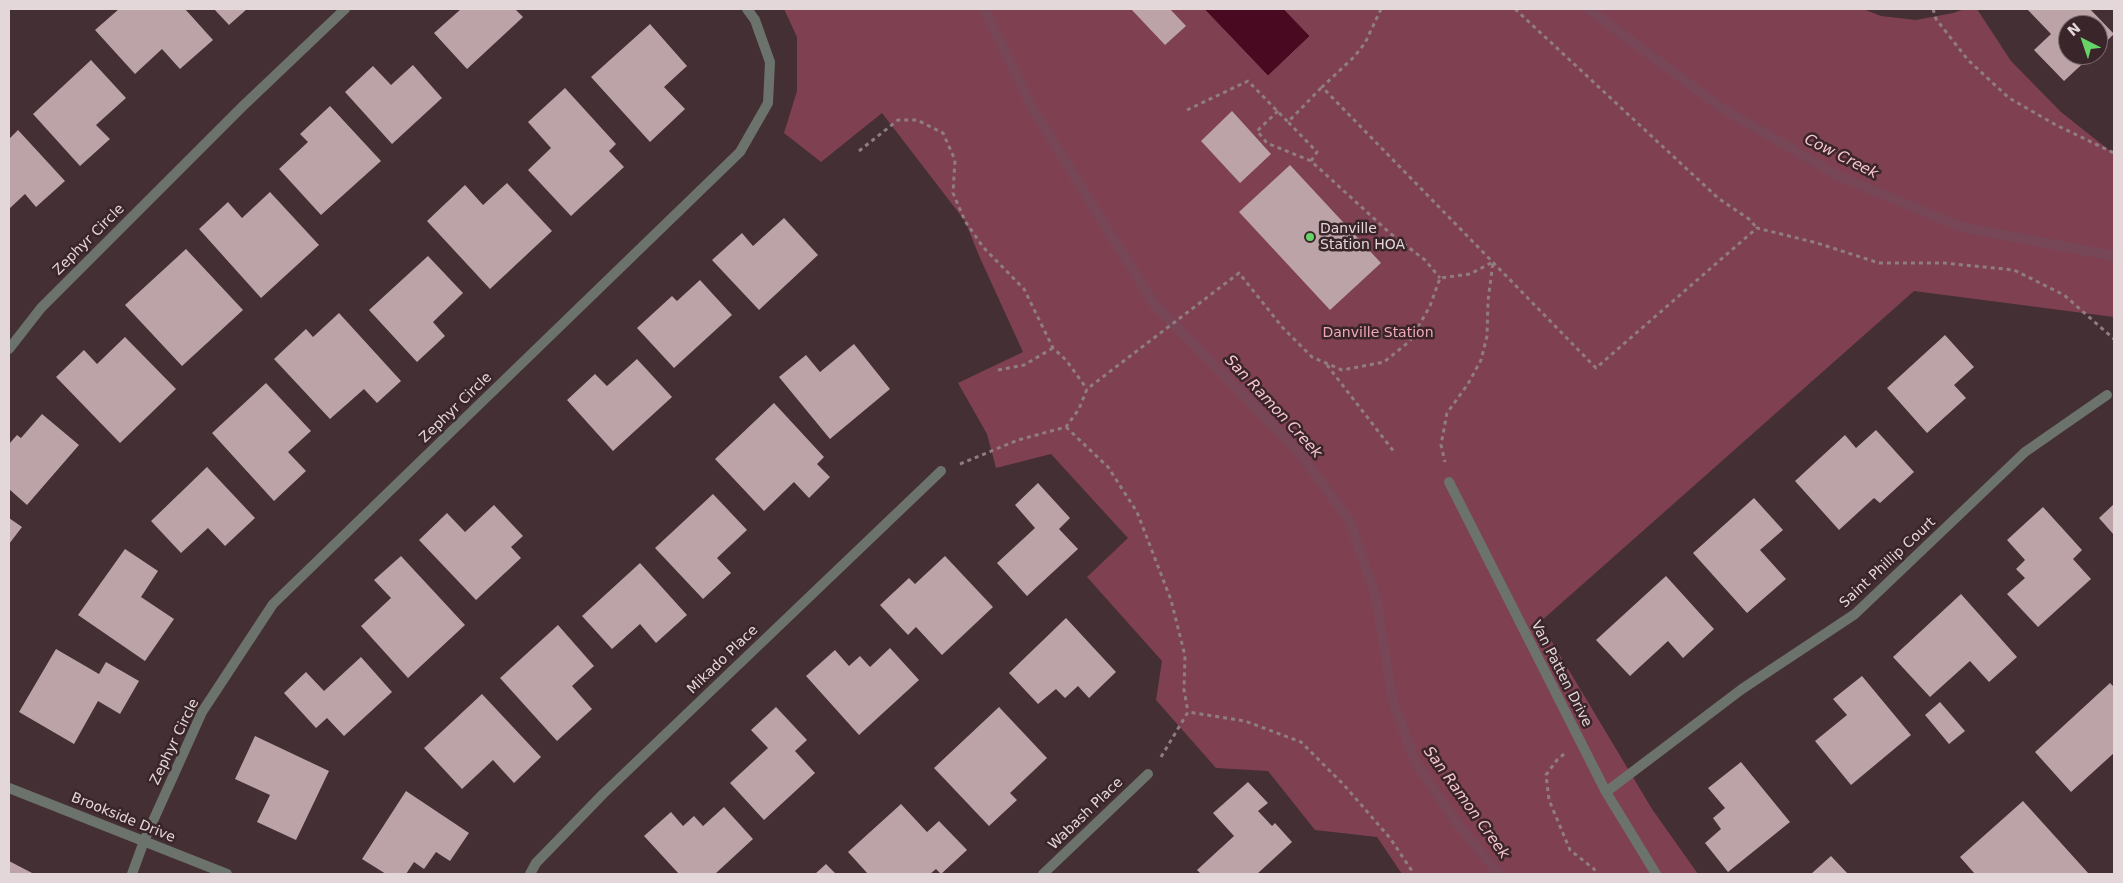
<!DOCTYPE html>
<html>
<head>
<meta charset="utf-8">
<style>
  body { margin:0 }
  #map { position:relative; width:2123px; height:883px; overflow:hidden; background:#442f34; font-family:"DejaVu Sans",sans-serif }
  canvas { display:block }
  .frame { position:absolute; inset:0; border:10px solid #e4d7da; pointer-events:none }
  .north { position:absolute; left:2058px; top:15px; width:50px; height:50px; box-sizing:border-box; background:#39252a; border:1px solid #7d6c70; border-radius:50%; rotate:319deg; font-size:14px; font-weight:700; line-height:20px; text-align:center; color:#e4d7da }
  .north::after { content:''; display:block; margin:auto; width:18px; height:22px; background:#66d466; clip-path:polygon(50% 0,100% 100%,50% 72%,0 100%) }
</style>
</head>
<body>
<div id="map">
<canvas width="2123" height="883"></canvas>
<div class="frame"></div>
<div class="north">N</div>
</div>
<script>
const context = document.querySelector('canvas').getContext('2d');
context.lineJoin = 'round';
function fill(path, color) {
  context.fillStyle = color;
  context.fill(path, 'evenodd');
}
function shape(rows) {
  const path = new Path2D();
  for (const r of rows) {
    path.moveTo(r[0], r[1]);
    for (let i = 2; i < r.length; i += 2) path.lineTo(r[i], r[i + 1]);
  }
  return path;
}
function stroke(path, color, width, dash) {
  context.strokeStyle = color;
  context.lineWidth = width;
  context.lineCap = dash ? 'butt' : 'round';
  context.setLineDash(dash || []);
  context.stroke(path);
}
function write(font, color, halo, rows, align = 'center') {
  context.font = font + ' "DejaVu Sans",sans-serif';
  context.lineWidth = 5;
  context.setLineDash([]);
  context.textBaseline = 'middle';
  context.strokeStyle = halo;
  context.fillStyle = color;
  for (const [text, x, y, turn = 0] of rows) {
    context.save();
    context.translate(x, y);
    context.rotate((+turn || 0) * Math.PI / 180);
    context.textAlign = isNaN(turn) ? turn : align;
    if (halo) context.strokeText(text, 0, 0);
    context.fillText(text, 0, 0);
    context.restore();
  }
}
const green = shape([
  [784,9,1863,9,1881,16,1916,20,1953,13,1965,9,1977,9,2011,61,2061,112,2114,154,2114,317,1914,291,1540,622,1652,809,1698,874,1402,874,1377,837,1315,830,1268,771,1216,768,1156,700,1162,661,1087,577,1128,538,1051,454,996,468,987,434,958,383,1023,352,980,258,965,221,882,113,821,162,784,133,797,91,797,37]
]);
const water = shape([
  [1204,9,1284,9,1310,36,1268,76,1204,9]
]);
const stream = shape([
  [984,9,1034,111,1154,304,1299,452,1349,520,1376,597,1393,702,1415,761,1454,819,1499,874],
  [1588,9,1723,109,1839,176,1961,227,2114,256]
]);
const building = shape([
  [119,9,185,9,213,40,180,69,162,49,135,74,95,30],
  [214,9,247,9,229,25],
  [461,9,515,9,523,17,467,69,434,33],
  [1131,9,1170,9,1186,26,1165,45],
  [2027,9,2090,9,2114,34,2098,49,2098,25,2068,25,2068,55,2092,55,2064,81,2034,50,2051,34],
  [650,24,687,66,664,87,685,109,650,142,591,77],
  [91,60,126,98,96,125,110,139,80,166,33,114],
  [413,65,442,98,392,144,345,92,373,66,391,85],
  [565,88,616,144,609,151,624,167,571,216,528,170,551,148,528,122],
  [330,106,381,161,321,215,279,169,308,142,300,134],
  [1232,111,1271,154,1240,183,1201,141],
  [18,130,65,181,36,207,25,194,9,209,9,139],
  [1290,165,1381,263,1330,310,1239,212],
  [507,183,552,231,490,289,427,221,465,185,483,205],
  [270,192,319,245,261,298,199,229,228,202,242,218],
  [784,218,818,255,759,310,712,260,742,233,753,246],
  [186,249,243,310,182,366,125,305],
  [428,256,463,293,433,322,445,336,417,362,369,310],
  [700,280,732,315,674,368,637,328,672,296,677,301],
  [339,313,401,381,377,403,364,389,330,419,274,359,306,329,313,337],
  [1945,335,1974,367,1954,385,1966,398,1927,433,1887,388],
  [125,337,176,389,120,443,56,377,84,350,97,364],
  [854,344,890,389,830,439,779,377,806,355,820,372],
  [637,359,672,397,613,451,567,400,595,374,607,386],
  [266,383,311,431,288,452,306,471,274,501,212,433],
  [774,403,824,457,817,464,830,477,809,498,794,482,764,511,715,459],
  [42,414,79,445,27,505,9,489,9,444,17,435,21,438],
  [1876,430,1914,472,1880,503,1874,498,1839,530,1795,481,1845,435,1856,448],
  [207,467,255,518,225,546,208,528,181,553,151,521],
  [1038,483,1070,518,1059,529,1078,549,1027,596,997,563,1035,528,1015,505],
  [713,494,747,530,717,558,731,573,703,599,655,548],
  [1754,498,1783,530,1760,550,1786,579,1747,613,1693,553],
  [2114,504,2114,535,2099,518],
  [494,505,523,536,511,547,521,558,476,600,419,540,447,513,465,532],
  [2043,507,2082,550,2073,559,2091,579,2038,627,2007,594,2025,578,2016,569,2025,560,2007,540],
  [9,518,22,527,9,544],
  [125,549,158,571,141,597,174,619,145,661,78,615],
  [401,556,465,625,408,678,361,626,391,598,374,580],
  [945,556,993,607,942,655,916,627,908,635,880,605,909,578,915,584],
  [640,563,687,615,656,643,640,624,612,649,582,616],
  [1666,576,1714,629,1683,658,1668,641,1630,676,1596,640],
  [1961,594,2017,657,1989,682,1970,661,1930,697,1893,657],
  [1066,618,1116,672,1089,698,1078,686,1065,698,1056,689,1038,704,1009,673],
  [558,625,594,666,572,686,592,709,557,741,500,678],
  [890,648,919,680,859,735,806,676,835,650,849,666,860,656,870,667],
  [56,649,99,674,106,662,139,681,120,714,98,701,74,744,19,712],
  [361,657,392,692,344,736,327,718,316,728,284,693,306,672,324,691],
  [1862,676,1911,735,1851,785,1815,741,1847,715,1833,699],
  [2110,683,2114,687,2114,753,2071,792,2035,752],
  [482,694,541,757,514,783,493,760,462,789,424,748],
  [1940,702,1965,731,1949,744,1925,715],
  [776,707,807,740,795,751,815,773,764,820,730,783,768,748,751,730],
  [999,707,1047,758,1010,793,1017,800,989,826,934,768],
  [255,736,329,771,296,840,257,822,270,795,235,779],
  [1741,762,1790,822,1728,872,1705,843,1721,829,1713,818,1725,808,1708,788],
  [1248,782,1268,803,1258,811,1272,826,1275,823,1292,842,1257,874,1201,874,1197,870,1234,836,1213,813],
  [406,791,469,833,450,861,436,852,424,869,414,862,406,874,386,874,362,859],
  [2023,801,2089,874,1975,874,1960,857],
  [901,804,927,832,939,821,967,850,941,874,936,869,930,874,868,874,848,852],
  [724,807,753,839,715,874,679,874,644,836,671,812,683,826,694,816,703,826],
  [1831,856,1848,874,1811,874],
  [9,861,34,874,9,874],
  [826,864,836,874,815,874]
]);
const path = shape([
  [1381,9,1365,43,1354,57,1322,87,1596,368,1757,228,1817,243,1879,263,1944,263,2014,270,2064,295,2114,339],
  [1515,9,1718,198,1749,219,1757,228],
  [1933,9,1936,19,1968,60,2009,98,2056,125,2114,153],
  [1187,110,1248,81,1288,122],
  [1278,111,1257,131,1267,143,1311,161,1391,234,1425,260,1440,278],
  [859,151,898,120,917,120,943,133,955,160,953,193,965,221,983,247,1024,289,1053,348,1066,360,1087,389],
  [1311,161,1317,152,1288,122,1322,87],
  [1327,365,1395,453],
  [998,370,1024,365,1053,348],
  [1066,427,1108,467,1137,512,1171,600,1185,656,1184,690,1188,712],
  [960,464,1018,440,1066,427,1079,409,1087,389,1239,273,1283,328,1312,357,1342,370,1384,362,1410,341,1430,306,1440,278,1470,274,1493,262,1488,301,1487,336,1481,360,1468,384,1447,413,1441,445,1445,462],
  [1564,754,1557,760,1546,775,1549,800,1570,850,1594,869,1597,874],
  [1161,757,1188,712,1245,721,1301,742,1344,785,1390,838,1414,874]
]);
const minor = shape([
  [9,349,41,308,245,104,345,9],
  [1449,482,1606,792,1656,874],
  [9,788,227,874],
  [1606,792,1742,689,1855,614,2025,452,2107,395],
  [132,874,144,841,202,712,273,604,740,152,768,103,770,62,755,20,747,9],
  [530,874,536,863,603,794,941,471],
  [1043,874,1148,774]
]);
const markers = [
  [1310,237,5,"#66d466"]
];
const poiNames = [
  ["Danville",1320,229],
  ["Station HOA",1320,245]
];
const streetNames = [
  ["Zephyr Circle",89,240,-45],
  ["Zephyr Circle",456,408,-44],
  ["Saint Phillip Court",1888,563,-43],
  ["Mikado Place",723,660,-44],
  ["Van Patten Drive",1561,674,63],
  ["Zephyr Circle",175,742,-64],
  ["Wabash Place",1086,814,-44],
  ["Brookside Drive",123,818,22]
];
const parkNames = [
  ["Danville Station",1378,333]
];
const waterNames = [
  ["Cow Creek",1841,157,27],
  ["San Ramon Creek",1273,407,47],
  ["San Ramon Creek",1466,803,54]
];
fill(green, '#7f4052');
fill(water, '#480921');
stroke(water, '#774758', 1);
stroke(stream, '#774758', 10);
fill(building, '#bca3a8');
stroke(path, '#8f7d82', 3, [4, 4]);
stroke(minor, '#6c736c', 10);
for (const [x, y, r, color] of markers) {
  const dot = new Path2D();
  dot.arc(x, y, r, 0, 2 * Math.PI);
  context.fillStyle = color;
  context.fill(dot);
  stroke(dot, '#39252a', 2);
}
write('14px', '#e4d7da', '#39252a', poiNames, 'left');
write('14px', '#e4d7da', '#39252a', streetNames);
write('14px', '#f1a8ba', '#39252a', parkNames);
write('italic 15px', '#f7c5d0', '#39252a', waterNames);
</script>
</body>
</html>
